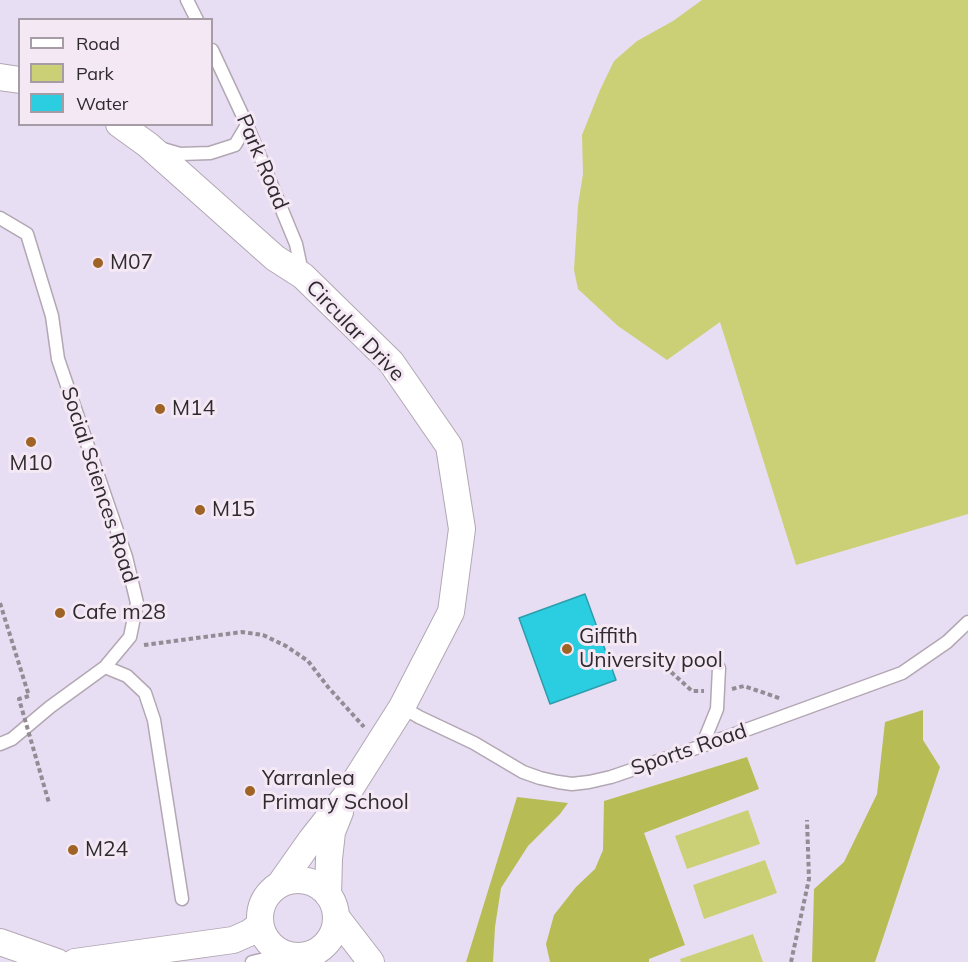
<!DOCTYPE html>
<html>
<head>
<meta charset="utf-8">
<style>
  body { margin:0 }
  #map { position:relative; width:968px; height:962px; overflow:hidden; background:#f4e8f5; font-family:Mulish,sans-serif }
  canvas { display:block }
  .legend { position:absolute; left:18px; top:18px; width:195px; height:108px; box-sizing:border-box; background:#f4e8f5; border:2px solid #a59ca5; margin:0; padding:8px 10px; list-style:none; font-size:18px; color:#2e2a2e }
  .legend li { display:flex; align-items:center; gap:12px; height:30px }
  .legend b { width:30px; border:2px solid #a59ca5 }
</style>
</head>
<body>
<div id="map">
<canvas width="968" height="962"></canvas>
<ul class="legend">
<li><b style="height:8px;background:#fff"></b>Road</li>
<li><b style="height:16px;background:#cbd076"></b>Park</li>
<li><b style="height:16px;background:#2bcee1"></b>Water</li>
</ul>
</div>
<script>
const context = document.querySelector('canvas').getContext('2d');
context.lineJoin = 'round';
function fill(path, color) {
  context.fillStyle = color;
  context.fill(path, 'evenodd');
}
function shape(rows) {
  const path = new Path2D();
  for (const r of rows) {
    if (r.length === 3) {
      path.moveTo(r[0] + r[2], r[1]);
      path.arc(r[0], r[1], r[2], 0, 2 * Math.PI);
      continue;
    }
    path.moveTo(r[0], r[1]);
    for (let i = 2; i < r.length; i += 2) path.lineTo(r[i], r[i + 1]);
  }
  return path;
}
function stroke(path, color, width, dash) {
  context.strokeStyle = color;
  context.lineWidth = width;
  context.lineCap = dash ? 'butt' : 'round';
  context.setLineDash(dash || []);
  context.stroke(path);
}
function write(font, color, halo, rows, align = 'center') {
  context.font = font + ' Mulish,sans-serif';
  context.lineWidth = 6;
  context.setLineDash([]);
  context.textBaseline = 'middle';
  context.strokeStyle = halo;
  context.fillStyle = color;
  for (const [text, x, y, turn = 0] of rows) {
    context.save();
    context.translate(x, y);
    context.rotate((+turn || 0) * Math.PI / 180);
    context.textAlign = isNaN(turn) ? turn : align;
    if (halo) context.strokeText(text, 0, 0);
    context.fillText(text, 0, 0);
    context.restore();
  }
}
const education = shape([
  [0,0,968,0,968,962,0,962],
  [20,20,212,20,212,124,20,124]
]);
const green = shape([
  [702,0,968,0,968,514,796,565,720,322,667,360,618,326,578,289,574,270,578,205,583,174,582,135,600,90,614,61,637,41,673,21],
  [748,810,760,844,687,869,675,836],
  [765,860,777,893,704,919,693,885],
  [753,934,763,962,681,962,680,959]
]);
const forest = shape([
  [923,710,923,740,940,767,875,962,812,962,814,889,844,862,877,794,885,722],
  [747,757,759,789,644,833,685,945,649,959,649,962,550,962,546,944,554,915,576,887,595,869,603,850,604,801],
  [517,797,568,803,560,814,528,846,501,888,495,927,493,962,466,962]
]);
const water = shape([
  [585,594,616,680,550,704,519,618,585,594]
]);
const path = shape([
  [144,645,242,632,263,635,286,646,308,661,328,687,364,727],
  [671,672,692,691,704,691],
  [732,689,744,686,782,699],
  [791,962,809,879,807,820]
]);
const lane = shape([
  [187,0,197,20],
  [212,50,247,125,296,244,302,272],
  [163,149,180,154,210,153,235,145,247,125],
  [0,218,27,234,52,316,58,359,126,557,137,603,130,637,105,667,50,707,12,739,0,744],
  [105,667,127,676,145,693,154,720,182,899],
  [402,707,419,717,474,743,523,772,540,778,558,782,572,784,589,782,611,777,702,746,902,673,947,642,968,622],
  [702,746,717,709,719,668],
  [252,962,286,954]
]);
const street = shape([
  [0,77,20,80],
  [119,124,148,145,275,258,303,276,391,362,449,446,462,529,451,612,402,707,345,797,311,840,280,884],
  [298,918,38],
  [328,895,329,859,332,832,340,812],
  [337,918,371,962],
  [0,942,57,962],
  [75,962,233,940,249,933,260,925]
]);
const pathBridge = shape([
  [0,603,29,696,19,699,49,803]
]);
const markers = [
  [98,263,6,"#9f6325"],
  [160,409,6,"#9f6325"],
  [31,442,6,"#9f6325"],
  [200,510,6,"#9f6325"],
  [60,613,6,"#9f6325"],
  [567,649,6,"#9f6325"],
  [250,791,6,"#9f6325"],
  [73,850,6,"#9f6325"]
];
const streetNames = [
  ["Park Road",262,162,67],
  ["Circular Drive",355,331,46],
  ["Social Sciences Road",99,485,72],
  ["Sports Road",689,750,-19]
];
const poiNames = [
  ["M07",110,263],
  ["M14",172,409],
  ["M10",31,464,"center"],
  ["M15",212,510],
  ["Cafe m28",72,613],
  ["Giffith",579,637],
  ["University pool",579,661],
  ["Yarranlea",262,779],
  ["Primary School",262,803],
  ["M24",85,850]
];
fill(education, '#e8def3');
fill(green, '#cbd076');
fill(forest, '#b7bc55');
fill(water, '#2bcee1');
stroke(water, '#2c9dab', 1.5);
stroke(lane, '#b2a7b3', 15);
stroke(street, '#b2a7b3', 28);
stroke(path, '#948c95', 4, [4.5, 3]);
stroke(lane, '#fff', 12);
stroke(street, '#fff', 26);
stroke(pathBridge, '#948c95', 4, [4.5, 3]);
for (const [x, y, r, color] of markers) {
  const dot = new Path2D();
  dot.arc(x, y, r, 0, 2 * Math.PI);
  context.fillStyle = color;
  context.fill(dot);
  stroke(dot, '#f4e8f5', 2);
}
write('21px', '#2e2a2e', '#f4e8f5', streetNames);
write('21px', '#2e2a2e', '#f4e8f5', poiNames, 'left');
</script>
</body>
</html>
